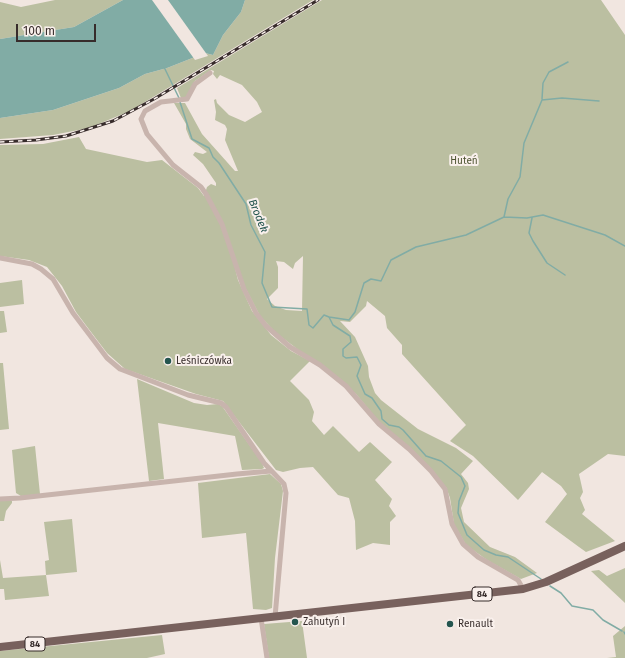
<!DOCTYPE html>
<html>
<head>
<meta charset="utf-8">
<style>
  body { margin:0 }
  #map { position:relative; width:625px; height:658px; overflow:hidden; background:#f1e6e0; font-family:"Fira Sans",sans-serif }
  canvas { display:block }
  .scale { position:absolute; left:16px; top:24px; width:80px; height:18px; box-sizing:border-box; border:2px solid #372c2b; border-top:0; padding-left:5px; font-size:12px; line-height:14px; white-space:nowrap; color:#372c2b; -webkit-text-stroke:3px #f9f0ec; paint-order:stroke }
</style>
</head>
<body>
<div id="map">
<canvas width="625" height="658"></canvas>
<div class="scale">100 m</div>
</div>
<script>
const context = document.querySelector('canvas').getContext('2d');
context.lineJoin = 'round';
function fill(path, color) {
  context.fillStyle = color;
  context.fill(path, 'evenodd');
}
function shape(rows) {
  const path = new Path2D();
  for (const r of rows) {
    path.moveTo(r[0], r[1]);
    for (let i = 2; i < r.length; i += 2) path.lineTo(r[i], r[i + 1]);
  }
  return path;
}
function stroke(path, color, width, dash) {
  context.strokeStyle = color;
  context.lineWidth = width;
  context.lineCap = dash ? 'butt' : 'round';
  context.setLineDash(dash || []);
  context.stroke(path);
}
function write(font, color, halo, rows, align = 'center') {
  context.font = font + ' "Fira Sans",sans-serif';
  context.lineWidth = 4;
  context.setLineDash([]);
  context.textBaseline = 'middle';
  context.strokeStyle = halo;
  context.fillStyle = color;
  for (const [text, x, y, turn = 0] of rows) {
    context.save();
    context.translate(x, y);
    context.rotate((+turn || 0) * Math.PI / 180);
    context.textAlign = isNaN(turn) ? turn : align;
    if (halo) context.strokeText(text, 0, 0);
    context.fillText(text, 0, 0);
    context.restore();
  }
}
const green = shape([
  [55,0,123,0,74,27,0,39,0,2,21,7],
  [245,0,313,0,130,111,89,128,53,135,0,139,0,118,53,110,119,88,145,74,167,68,205,53,213,55,223,35,241,12],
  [322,0,601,0,625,35,625,456,608,454,579,474,583,492,580,498,585,510,582,514,615,541,586,552,579,547,545,522,567,494,561,486,542,472,518,500,473,456,450,441,466,425,402,354,402,345,387,328,385,316,367,301,366,306,350,322,340,321,355,337,368,366,369,377,375,393,381,400,418,429,456,448,473,461,461,474,468,483,469,489,461,508,464,522,490,547,515,557,537,573,521,579,487,560,466,545,454,524,450,498,446,487,382,425,356,394,275,332,260,316,242,281,231,252,238,280,252,311,271,335,291,351,310,361,290,381,309,400,314,412,312,421,324,435,333,426,359,452,370,442,392,462,375,480,392,499,389,506,396,516,390,522,390,545,373,543,356,550,355,521,349,498,338,495,313,467,300,468,283,472,276,470,223,401,196,394,125,369,107,353,88,328,76,312,62,286,47,267,29,260,0,256,0,145,43,144,79,137,86,149,147,162,162,160,198,188,204,196,207,187,211,184,216,186,216,183,203,164,193,155,195,152,203,154,207,152,190,139,186,129,186,124,174,103,185,103,202,134,235,171,238,171,225,140,227,129,225,125,215,120,216,112,214,100,216,99,217,103,229,115,245,122,262,112,257,102,242,85,220,75,217,79,213,74,214,71,211,70,195,81,186,98,181,98,177,88],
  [303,256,302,311,286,310,275,306,267,299,278,288,278,267,276,261,284,262,293,269,295,263],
  [22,280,24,304,0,307,0,283],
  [0,311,4,311,7,332,0,333],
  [0,363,3,363,9,429,0,430],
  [137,379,194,403,207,405,218,404,222,406,262,463,264,468,262,469,242,470,235,436,158,423,164,479,149,481],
  [35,446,40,494,21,496,16,493,12,450],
  [270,474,281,484,283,491,275,558,272,608,266,610,253,609,246,533,202,538,198,483],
  [0,501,12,501,12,503,6,511,4,521,0,521],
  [72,519,77,572,46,575,49,596,5,600,4,589,0,589,0,560,3,578,46,575,45,561,49,560,44,522],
  [625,568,625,603,591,571,599,570,607,576],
  [302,621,307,658,269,658,264,624],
  [625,626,625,658,607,658,616,657,613,636],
  [162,635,165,654,147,658,0,658,0,651]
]);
const water = shape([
  [123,0,245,0,241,12,223,35,213,55,205,53,167,68,145,74,119,88,53,110,0,118,0,39,74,27]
]);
const pier = shape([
  [152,0,168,0,208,56,195,60]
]);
const stream = shape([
  [164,67,179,98],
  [542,99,543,83,549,72,568,62],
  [180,102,192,139,209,148,213,157,219,163,246,204,251,225,265,252,262,283,272,307,307,309,309,325,313,328,324,315,329,317,333,325,350,336,351,342,343,349,343,356,346,358,357,357,361,365,357,376,365,394,372,398,381,411,382,419,389,425,399,427,403,430,426,456,441,461,461,477,465,486,459,501,458,513,467,535,484,550,496,555,508,557,541,579],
  [504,217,508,199,520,177,524,143,542,100,562,98,599,101],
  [532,218,529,233,533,241,547,263,565,275],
  [329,317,349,320,355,312,364,283,371,279,381,281,391,260,416,247,466,235,504,217,527,218,543,215,605,235,625,246],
  [550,586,561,593,572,606,593,610,603,620,622,631],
  [624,632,625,634]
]);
const street = shape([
  [210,73,195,84,187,99,161,102,145,111,141,119,147,134,173,165,201,187,206,194,222,224,244,289,256,313,266,326,290,347,320,365,346,386,379,424,409,449,431,471,445,489,452,524,463,544,478,557,518,580,523,589],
  [0,258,32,264,41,269,53,279,73,313,95,342,107,358,120,369,188,395,221,403,226,407,264,463,284,484,286,493,275,617],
  [0,499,20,498,237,474,271,471],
  [261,618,267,658]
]);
const primary = shape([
  [0,647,523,589,546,582,625,546]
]);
const rail = shape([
  [0,142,36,140,66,136,113,121,154,99,318,0]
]);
const markers = [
  [168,361,4,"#24554f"],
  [295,622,4,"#24554f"],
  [450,624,4,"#24554f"]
];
const shields = [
  [482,594,20],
  [35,644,20]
];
const shieldNames = [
  ["84",482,594],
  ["84",35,644]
];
const parkNames = [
  ["Huteń",464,161]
];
const poiNames = [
  ["Leśniczówka",176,361],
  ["Zahutyń I",303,622],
  ["Renault",458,624]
];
const waterNames = [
  ["Brodek",258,216,68]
];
fill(green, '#bbbfa1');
fill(water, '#81aca5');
fill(pier, '#f1e6e0');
stroke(stream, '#81aca5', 1.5);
stroke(street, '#c8b4ad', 5);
stroke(primary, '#78615d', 8);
stroke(rail, '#372c2b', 3);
stroke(rail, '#f9f0ec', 1.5, [4.5]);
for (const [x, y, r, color] of markers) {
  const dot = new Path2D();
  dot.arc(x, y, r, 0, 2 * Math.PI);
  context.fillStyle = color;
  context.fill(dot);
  stroke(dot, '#f9f0ec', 1.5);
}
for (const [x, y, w] of shields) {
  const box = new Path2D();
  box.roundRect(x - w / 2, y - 7, w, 14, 3);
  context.fillStyle = '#f9f0ec';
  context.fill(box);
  stroke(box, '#372c2b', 1);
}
write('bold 9px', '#372c2b', null, shieldNames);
write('10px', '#4d5331', '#f9f0ec', parkNames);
write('10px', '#372c2b', '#f9f0ec', poiNames, 'left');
write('italic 11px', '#24554f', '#f9f0ec', waterNames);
</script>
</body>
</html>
